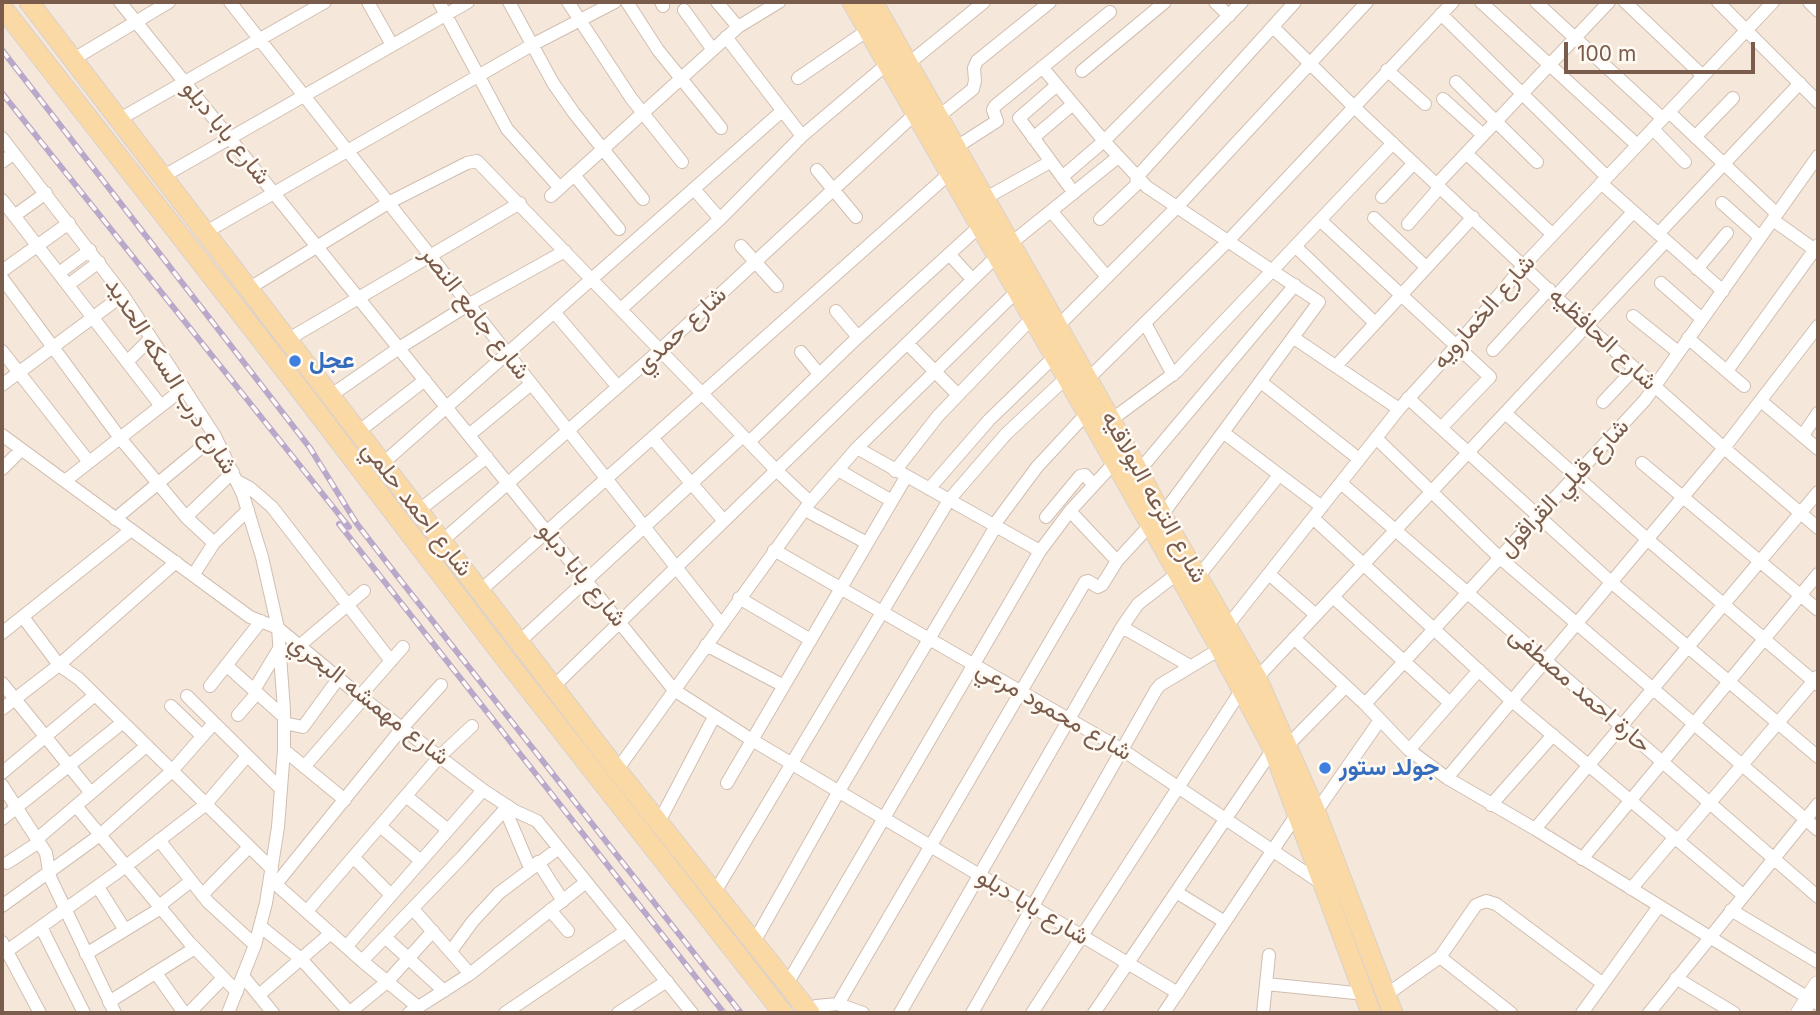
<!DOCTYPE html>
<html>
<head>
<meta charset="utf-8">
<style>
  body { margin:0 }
  #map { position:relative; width:1820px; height:1015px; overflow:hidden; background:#fdf6ec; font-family:Inter,sans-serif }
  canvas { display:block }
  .frame { position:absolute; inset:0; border:4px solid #7a5c4d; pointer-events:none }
  .scale { position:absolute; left:1564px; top:42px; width:191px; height:32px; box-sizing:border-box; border:4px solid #7a5c4d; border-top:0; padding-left:9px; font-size:21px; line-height:24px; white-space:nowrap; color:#7a5c4d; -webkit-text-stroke:5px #fffaf3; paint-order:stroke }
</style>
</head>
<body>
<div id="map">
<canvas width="1820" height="1015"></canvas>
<div class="frame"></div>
<div class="scale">100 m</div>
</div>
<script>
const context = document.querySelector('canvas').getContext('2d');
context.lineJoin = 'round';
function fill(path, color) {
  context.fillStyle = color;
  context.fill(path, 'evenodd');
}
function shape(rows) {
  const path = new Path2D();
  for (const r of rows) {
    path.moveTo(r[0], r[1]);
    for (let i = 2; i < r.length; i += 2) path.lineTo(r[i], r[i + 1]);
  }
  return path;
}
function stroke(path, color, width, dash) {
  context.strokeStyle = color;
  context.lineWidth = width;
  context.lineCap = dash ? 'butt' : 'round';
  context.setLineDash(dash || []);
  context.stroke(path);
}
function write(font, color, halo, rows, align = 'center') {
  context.font = font + ' Inter,Vazirmatn,sans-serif';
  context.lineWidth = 5;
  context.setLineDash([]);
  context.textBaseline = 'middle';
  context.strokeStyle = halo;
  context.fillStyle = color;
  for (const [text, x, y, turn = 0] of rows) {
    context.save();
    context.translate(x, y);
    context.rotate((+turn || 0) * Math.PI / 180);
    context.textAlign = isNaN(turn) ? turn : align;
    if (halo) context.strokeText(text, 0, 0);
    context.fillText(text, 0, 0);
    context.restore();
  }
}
const residential = shape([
  [2,2,1818,2,1818,1013,2,1013]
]);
const street = shape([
  [120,2,674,690,752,740,1178,993],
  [230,2,721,624],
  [368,2,392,45],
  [439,2,507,129,560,188],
  [509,2,553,83,574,113,643,199],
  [568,2,631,98,682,162],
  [627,2,658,50,721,128],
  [661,2,663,6],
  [717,2,738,27],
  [1215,2,1229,16],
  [1481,2,1637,145],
  [1536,2,1662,118],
  [1625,2,1703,76],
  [1718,2,1818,102],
  [1809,2,1818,11],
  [684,10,713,50],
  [1441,14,1607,177],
  [1273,27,1353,106,1586,325,1724,448,1818,528],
  [726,37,802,136],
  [72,60,169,2],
  [908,64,984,2],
  [1042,67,1104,141,1147,187,1319,302,1162,515],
  [1387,70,1425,104],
  [1082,71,1165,2],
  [798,78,868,30],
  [1456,82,1537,162],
  [1057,85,1019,118,1074,193],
  [1443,99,1483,135],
  [1669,112,1777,214],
  [938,117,973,89,975,81,974,68,977,61,1050,2],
  [118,120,325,2],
  [1653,129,1685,162],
  [1695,137,1733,98],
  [2,138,123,295,215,436,243,495,262,557,278,628,284,710,284,750,278,827,266,903,255,945,228,1013],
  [1033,138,1073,104],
  [955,148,997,121,993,110,995,106,1110,12],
  [1466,153,1552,234],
  [2,162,14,153],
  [817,170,856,217],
  [574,175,619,229],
  [162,177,468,2],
  [1062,177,1104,141,1242,2],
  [1601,183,1723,291],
  [1437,184,1609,2],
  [694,189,720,219],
  [551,196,738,27,779,2],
  [1382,197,1414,163],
  [984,199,1050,162],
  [2,200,161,406],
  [1722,203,1760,237],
  [1051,211,1107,277],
  [14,216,46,193],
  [1374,218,1426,267],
  [1100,219,1136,185,1137,177,1295,2],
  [1320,220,1490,377,1441,428],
  [1773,220,1818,252],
  [1408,224,1440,187],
  [206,232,532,45,615,2],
  [1658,234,1800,83],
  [1010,244,1118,157],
  [741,246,777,286],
  [1295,246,1375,323],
  [949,254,972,279],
  [1697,269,1727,233],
  [2,271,69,223],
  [59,273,90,250],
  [2,278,120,438,186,517,214,543],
  [1661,283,1702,319],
  [68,285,99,262],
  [248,289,388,203,467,163,477,161,776,470,810,502],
  [1556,296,1633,212],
  [621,309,720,219,802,136,887,64],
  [836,311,858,337],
  [554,312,618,387],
  [1633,316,1678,352],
  [1145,323,1173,375],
  [1057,327,1177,207,1367,2],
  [1294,338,1399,409],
  [1688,338,1744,386],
  [287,340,520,203],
  [907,343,958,395],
  [1493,350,1549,289],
  [2,351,89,462],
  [801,352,819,374],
  [127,362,151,338],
  [1336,366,1473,217],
  [1727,371,1818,245],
  [1087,380,1228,241,1453,2],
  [1261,382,1359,459],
  [2,385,123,295],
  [330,396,399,348,468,305,565,251],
  [1408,398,1611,582,1818,757],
  [1761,401,1818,449],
  [1603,402,1634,369],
  [1505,413,1647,539,1818,685],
  [1111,420,1176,372,1393,143],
  [358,432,425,380],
  [1224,433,1322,507],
  [2,435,250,617,278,628,360,696,483,790,515,811,537,821,692,1013],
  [469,435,531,384],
  [1803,435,1818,413],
  [1376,438,1500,558,1818,830],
  [653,439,724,521],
  [749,442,858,337,980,226],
  [857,448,1040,551],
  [1642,463,1818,610],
  [382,464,782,111],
  [2,469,21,450],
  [838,470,892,501],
  [895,471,938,416,1033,317],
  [1138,472,1295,285],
  [65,481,184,388],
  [237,481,250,488,272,507,391,661],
  [1341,483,1818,897],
  [929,489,989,420,1055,356],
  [805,510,867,543],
  [418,511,487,457],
  [1070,511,1117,561],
  [186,517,233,472],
  [1046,517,1080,476,1085,475,1093,484],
  [1313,518,1512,701,1743,895],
  [115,519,215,436],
  [994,525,1037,467,1087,413],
  [442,541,660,350,916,113],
  [774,550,1121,749,1321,883],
  [194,574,214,543,248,510],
  [1269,574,1316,615],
  [1198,577,1279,475],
  [480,591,950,173],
  [1333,597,1450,703],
  [739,598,811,640],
  [23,617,59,665,79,679,272,869],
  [1122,627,1190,666],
  [1225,629,1399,409,1457,345,1524,265,1773,2],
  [2,633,131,530],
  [1294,638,1365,704,1409,750,1447,778,1535,829,1818,1004],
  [519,642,743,436],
  [706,645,784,686],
  [299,646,364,591],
  [226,665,284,717],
  [1257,678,1666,241],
  [2,683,91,793],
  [210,686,261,621],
  [553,687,997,256],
  [254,690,280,647],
  [187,696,281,789],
  [360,696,403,647],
  [1365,704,1645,400,1818,156],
  [171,706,202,736],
  [2,709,59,665,176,562],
  [238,715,257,693],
  [284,723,303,727,338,679],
  [1288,745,1346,686],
  [284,750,345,800],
  [1409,750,1479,670],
  [304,767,363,699],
  [617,770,810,502,857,448,1017,291],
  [2,773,95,695],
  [1447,778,1724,448,1818,326],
  [727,783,906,477],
  [2,785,46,853,50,877,115,1013],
  [406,796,448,830],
  [1491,805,1553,735],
  [76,806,189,942,237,992],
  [505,809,530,868],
  [1316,812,1380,720],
  [2,819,122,723],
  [659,822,714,717],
  [380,826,421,861],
  [1535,829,1818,492],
  [37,839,145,747],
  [1679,839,1817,677],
  [159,840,208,902,255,945],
  [353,857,391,895],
  [1582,859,1818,574],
  [538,862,563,901],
  [7,863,39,842],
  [270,879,362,961,418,1007],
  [276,884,403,727,441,685],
  [98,887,125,930],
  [1631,889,1675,837],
  [715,892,949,500,1006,434,1067,377],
  [1176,892,1225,922],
  [202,895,249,847],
  [2,906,100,835,171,772,214,723],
  [159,906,191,881],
  [413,909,470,974],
  [550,910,568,931],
  [1731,910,1818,962],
  [307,911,440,756,472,726],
  [260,926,301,959,350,1013],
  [41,927,84,1013],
  [385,937,444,991],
  [2,942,40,1013],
  [754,942,839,791,996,526],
  [346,947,483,790],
  [7,951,126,866,205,805,247,756],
  [451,951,473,921,499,893,559,848],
  [86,954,161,908],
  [1440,957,1511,1013],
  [362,961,463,856,508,806],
  [156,973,184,1013],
  [243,976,273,1013],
  [1676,978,1734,1013],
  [787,984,1040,551,1070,511,1115,462],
  [1266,984,1365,994],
  [259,995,331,933],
  [1386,995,1440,957,1476,905,1486,901,1496,904,1602,983],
  [109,1002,195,948],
  [838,1004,1085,582,1088,581,1098,587,1102,585,1117,561,1150,525],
  [808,1010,816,1006,838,1004,863,1013],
  [189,1013,223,978],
  [349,1013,388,981,433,931],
  [409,1013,470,974,586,882],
  [505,1013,626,931],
  [618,1013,667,981],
  [900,1013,1122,627,1138,604,1178,573],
  [972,1013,1156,690,1160,685,1220,649],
  [1032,1013,1242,689],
  [1094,1013,1273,749],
  [1164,1013,1297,814],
  [1263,1013,1269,955],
  [1582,1013,1659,906],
  [1649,1013,1818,804]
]);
const secondary = shape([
  [1800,1013,1818,985]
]);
const primary = shape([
  [29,2,617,770,810,1013],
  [852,2,1115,462,1216,641,1273,749,1371,1013],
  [873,2,1111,420,1162,515,1257,678,1316,812,1393,1013],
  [2,7,298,387,503,656,783,1013]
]);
const rail = shape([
  [2,50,310,448,357,524,398,577,741,1013],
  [2,93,349,527],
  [339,524,724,1013]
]);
const markers = [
  [295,361,7,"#3f7fe0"],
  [1325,768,7,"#3f7fe0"]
];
const streetNames = [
  ["شارع بابا دبلو",226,133,51],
  ["شارع الخمارويه",1484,312,-49],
  ["شارع جامع النصر",475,313,52],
  ["شارع حمدي",681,330,-43],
  ["شارع الحافظيه",1603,339,43],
  ["شارع درب السكه الحديد",171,376,58],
  ["شارع قبلي القراقول",1564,488,-47],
  ["شارع الترعه البولاقيه",1154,497,61],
  ["شارع احمد حلمي",417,509,52],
  ["شارع بابا دبلو",582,575,51],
  ["حارة احمد مصطفى",1580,690,41],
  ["شارع مهمشه البحري",369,700,38],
  ["شارع محمود مرعي",1054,711,30],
  ["شارع بابا دبلو",1033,907,31]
];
const shopNames = [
  ["عجل",309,361],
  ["جولد ستور",1339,768]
];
fill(residential, '#f5e8da');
stroke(street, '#d1beb0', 14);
stroke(secondary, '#d6c0b0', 19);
stroke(primary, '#dad1cd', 21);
stroke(street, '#fff', 12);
stroke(secondary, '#fff', 18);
stroke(primary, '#fbd9a5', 19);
stroke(rail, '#b9a8c9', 6);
stroke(rail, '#fffaf3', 3.5, [10]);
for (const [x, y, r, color] of markers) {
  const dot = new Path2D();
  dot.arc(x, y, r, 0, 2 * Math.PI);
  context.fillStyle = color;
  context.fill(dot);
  stroke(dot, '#fffaf3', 2.5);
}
write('24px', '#7a5c4d', '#fffaf3', streetNames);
write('bold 24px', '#366cbe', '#fffaf3', shopNames, 'left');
</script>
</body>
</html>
